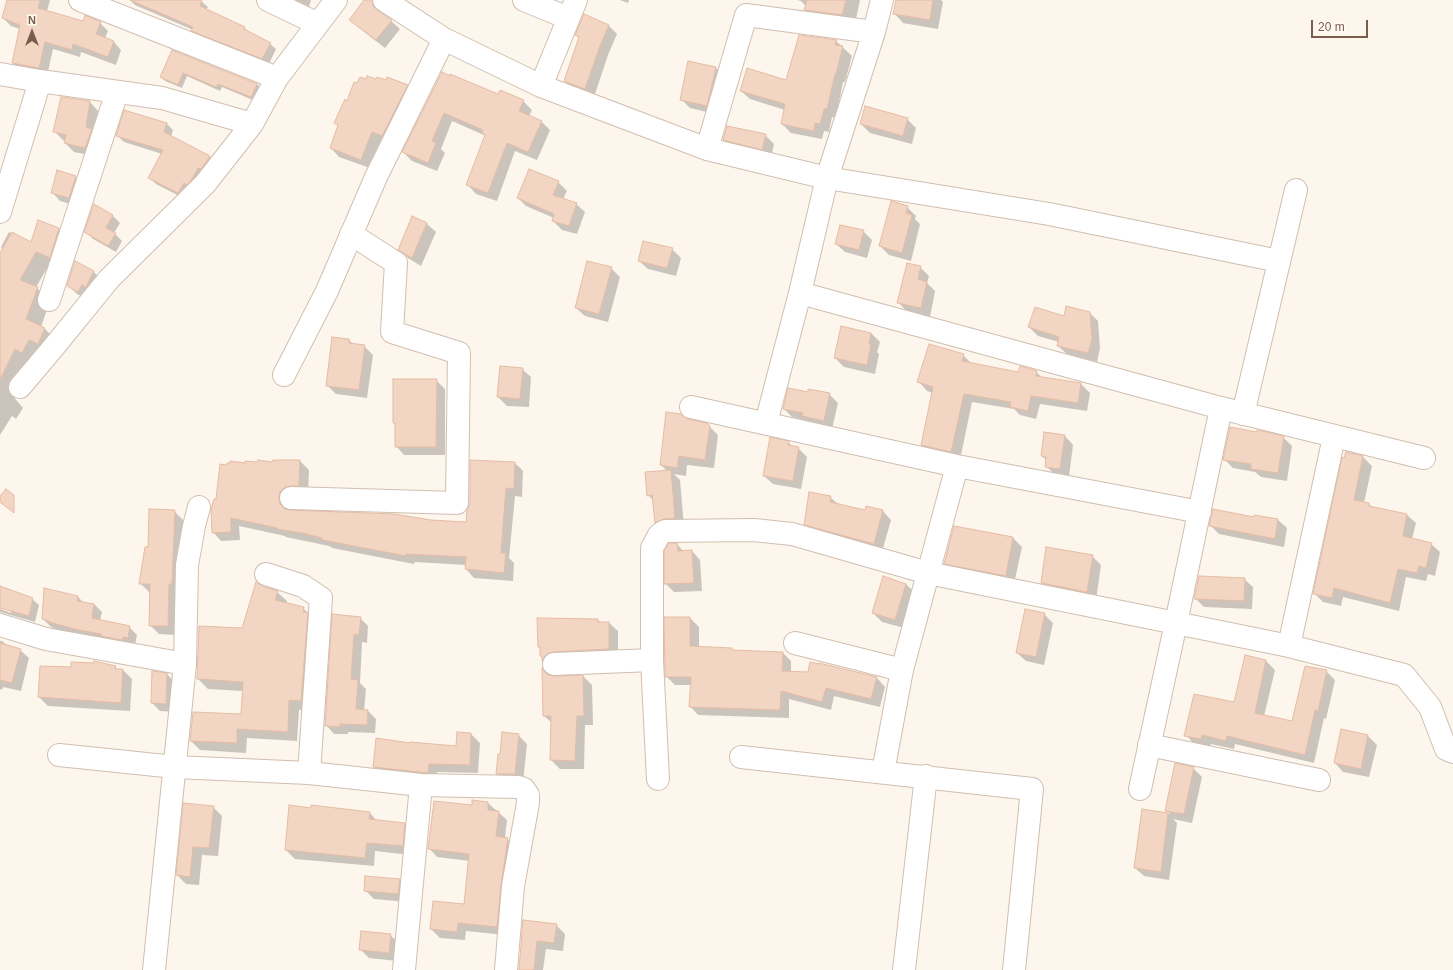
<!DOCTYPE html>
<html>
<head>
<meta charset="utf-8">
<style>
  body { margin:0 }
  #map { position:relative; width:1453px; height:970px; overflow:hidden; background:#fdf6ec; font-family:Arial,sans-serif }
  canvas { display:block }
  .north { position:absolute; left:12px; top:12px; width:40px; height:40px; -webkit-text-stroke:3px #fffaf3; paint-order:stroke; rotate:0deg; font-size:11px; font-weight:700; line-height:16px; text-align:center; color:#7a5c4d }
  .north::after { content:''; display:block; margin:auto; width:14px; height:18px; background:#7a5c4d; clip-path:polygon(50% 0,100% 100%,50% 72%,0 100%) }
  .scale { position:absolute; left:1311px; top:20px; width:57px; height:18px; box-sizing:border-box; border:2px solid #7a5c4d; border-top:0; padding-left:5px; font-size:12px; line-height:14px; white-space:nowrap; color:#7a5c4d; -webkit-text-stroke:3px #fffaf3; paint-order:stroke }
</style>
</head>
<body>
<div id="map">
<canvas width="1453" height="970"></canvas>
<div class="north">N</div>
<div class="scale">20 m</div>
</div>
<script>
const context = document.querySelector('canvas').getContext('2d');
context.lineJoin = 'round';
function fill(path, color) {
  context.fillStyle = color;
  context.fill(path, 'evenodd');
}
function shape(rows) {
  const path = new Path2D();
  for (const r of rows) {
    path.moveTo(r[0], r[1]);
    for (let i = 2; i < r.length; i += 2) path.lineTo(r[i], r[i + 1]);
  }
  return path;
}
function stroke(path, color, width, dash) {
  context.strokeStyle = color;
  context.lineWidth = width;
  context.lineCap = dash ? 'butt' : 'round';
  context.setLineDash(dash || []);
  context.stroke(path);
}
const shadow = shape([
  [9,0,50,0,47,11,83,23,100,23,108,31,105,38,114,42,121,50,116,65,81,52,80,57,53,49,47,76,21,71,13,63,20,29,11,26,3,18],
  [130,0,200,0,208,7,206,10,244,28,249,32,270,44,276,49,269,64,199,36,193,30,135,5],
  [290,0,311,0,309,7],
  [365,0,375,0,381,14,391,21,400,29,385,48,359,28,350,19],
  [620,0,629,0,628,3],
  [797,0,860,0,856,19,852,18,851,23,814,18,805,10,806,6,801,1],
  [897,0,941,0,943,2,938,29,903,23,895,14],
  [609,26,617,34,608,55,594,97,574,90,565,81,580,38,576,35],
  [836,41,852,56,845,82,843,82,836,118,832,117,829,132,824,131,822,139,791,133,782,124,785,110,750,99,741,91,787,81],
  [172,51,257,84,261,89,255,101,222,87,220,91,187,76,182,88,165,81,161,77],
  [689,62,716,68,725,77,715,114,690,108,681,99],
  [442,73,499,96,523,101,532,110,529,116,541,121,550,130,537,160,515,151,497,201,476,194,468,185,486,136,452,121,441,149,445,153,437,171,412,161,403,152],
  [366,80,376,80,407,85,416,94,391,144,381,140,370,168,339,157,331,148,339,126,335,122,348,102],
  [90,102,98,111,94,133,94,156,74,152,65,143,65,141,63,140,54,131],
  [907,119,916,128,912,144,870,133,861,124],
  [166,123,173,130,171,137,210,157,216,163,185,199,156,184,149,177,162,154,124,142,117,135],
  [765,135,774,144,771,158,733,148,724,140],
  [58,172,76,177,85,186,78,206,60,201,52,192],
  [558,182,567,191,563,199,576,204,585,212,577,234,562,230,553,221,554,218,526,206,518,198],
  [94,205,113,216,120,223,114,233,122,241,116,252,93,239,86,232],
  [907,207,916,216,915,219,920,224,911,261,889,255,880,246],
  [413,218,427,224,436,232,421,266,408,258,399,249],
  [39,221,59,229,72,242,49,265,36,287,50,301,41,327,45,329,58,342,36,365,28,361,12,395,23,408,16,419,12,416,0,435,0,255,3,249,1,247,9,232,32,243],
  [863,231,872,240,867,258,845,252,836,244],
  [672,249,681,258,676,276,648,269,639,261],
  [75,262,94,272,102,281,87,299,77,294,68,285],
  [920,267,929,276,927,283,935,291,930,317,907,312,899,303],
  [611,268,620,277,608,322,585,316,576,308],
  [1089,312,1098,321,1100,348,1097,362,1067,354,1058,346,1059,342,1038,336,1029,327],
  [871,333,880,342,877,352,879,354,875,374,844,367,835,358],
  [349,340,354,345,364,346,373,355,367,398,336,394,327,385],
  [963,355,972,364,1019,373,1036,372,1043,378,1081,384,1090,393,1087,411,1040,404,1036,419,1020,415,1014,409,972,402,960,460,931,454,922,445,933,393,927,391,919,382],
  [522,369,531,377,529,407,507,406,498,397],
  [436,380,445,389,445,455,404,455,396,446,396,424,394,422],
  [808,393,829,394,838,403,832,429,812,424,808,421,792,417,784,409],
  [707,424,718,435,714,468,687,465,686,476,674,474,680,480,684,527,664,531,656,522,654,501,648,495,667,471,661,465],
  [1065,436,1073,445,1069,477,1055,475,1046,466,1047,461,1042,456],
  [1283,437,1292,446,1287,481,1261,477,1255,472,1233,468,1224,459],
  [788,442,793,447,798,448,807,457,801,489,773,484,764,476],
  [1346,453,1363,457,1372,466,1364,503,1369,504,1372,507,1407,515,1416,523,1412,539,1431,544,1440,552,1435,576,1428,574,1426,581,1406,577,1399,611,1343,597,1341,606,1323,602,1314,593],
  [300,461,309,470,308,494,287,506,288,511,467,523,515,463,523,471,522,497,515,496,509,558,514,563,513,581,474,578,466,569,466,565,415,562,414,564,332,548,329,546,286,537,285,536,239,526,240,540,221,541,213,532,216,501,228,466],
  [830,497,839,505,866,511,883,511,891,520,882,552,814,533,805,524],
  [174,511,183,520,181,593,176,635,159,634,150,625,151,592,149,592,140,583,149,548],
  [1255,516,1278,520,1287,528,1284,547,1219,534,1210,525,1255,518],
  [954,528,1013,538,1022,547,1014,584,954,572,945,563],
  [677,544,684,552,692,551,700,560,702,591,674,592,666,584],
  [1092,556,1101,565,1096,600,1051,591,1042,583],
  [1244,579,1253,587,1252,609,1204,607,1195,598],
  [906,584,915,593,904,628,882,622,873,613],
  [0,587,32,599,39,605,35,622,0,612,0,609,11,613,11,611,0,607],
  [45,589,78,597,84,603,94,604,102,612,100,620,129,627,137,635,135,645,87,637,58,630,51,627,43,619],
  [277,592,287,601,286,604,303,608,313,618,311,710,299,710,297,741,247,738,246,753,200,750,191,741,242,715,243,691,208,689,198,679],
  [1044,614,1053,623,1044,665,1026,661,1017,653],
  [333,615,360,618,368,626,367,643,362,642,360,683,366,689,364,711,368,711,376,719,375,733,348,732,348,734,334,734,326,725],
  [690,618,699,627,699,647,732,649,733,651,783,653,791,661,791,672,809,673,820,665,820,664,877,678,885,687,880,707,834,696,831,710,789,699,789,718,698,715,690,706,691,685,675,685,666,676],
  [538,619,598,620,601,623,609,623,618,631,618,658,551,669,543,660,543,658,541,656,541,649,539,647],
  [0,641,2,641,8,646,20,650,29,658,21,691,3,687,2,690,0,689],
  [1245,656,1266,661,1275,670,1264,716,1293,722,1326,671,1335,680,1326,719,1324,718,1314,763,1235,744,1234,749,1211,744,1210,748,1194,744,1186,735,1235,704],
  [115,667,118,670,123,670,132,679,130,711,48,706,39,697],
  [543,670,550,676,583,676,592,685,593,725,585,725,584,769,560,769,551,760,552,723,544,716],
  [167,674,175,683,174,712,160,711,152,703],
  [1342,730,1368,736,1377,745,1369,777,1343,772,1335,763],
  [471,734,480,743,478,773,437,772,436,781,383,776,374,767,411,744,457,748],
  [518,735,527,744,523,783,506,782,497,774,501,755],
  [1193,768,1202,777,1192,823,1173,819,1177,823,1169,880,1144,876,1135,868,1143,811,1170,814,1166,810],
  [488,803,507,820,505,838,507,839,516,847,505,935,466,931,465,940,440,938,431,929,465,906,470,861,437,857,429,848,473,806],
  [213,807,222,816,218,856,202,855,199,885,186,884,177,875],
  [370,813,377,821,405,824,413,832,411,855,375,851,374,866,295,859,286,850],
  [399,880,408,889,407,902,374,899,365,890],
  [524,921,556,925,565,934,563,951,546,949,543,970,520,970],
  [390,935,399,943,397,961,369,958,360,949]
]);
const building = shape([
  [7,0,40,0,38,8,83,21,85,15,101,22,96,34,114,41,108,57,73,44,72,50,45,42,39,68,12,63,20,25,2,18,7,0],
  [130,0,202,0,200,6,245,27,244,29,271,43,262,59,191,31,193,27,130,0],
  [364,0,372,0,373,6,377,10,392,20,376,40,349,20,364,0],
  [807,0,846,0,842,15,804,10,807,0],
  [896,0,933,0,930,20,893,14,896,0],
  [584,14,609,25,600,46,585,89,564,81,579,37,575,35,584,14],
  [799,35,837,40,835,45,843,46,836,74,835,74,827,109,824,109,820,124,815,123,814,131,781,124,785,104,740,91,747,68,786,80,799,35],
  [172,50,257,84,251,97,218,84,216,87,183,73,178,85,160,77,172,50],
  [688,61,716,67,707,106,680,100,688,61],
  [442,72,450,76,450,74,498,94,500,90,524,100,519,111,542,121,528,152,507,143,488,193,466,185,485,135,482,133,483,130,444,113,432,141,436,143,428,163,402,152,442,72],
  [367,76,376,79,377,77,386,80,387,77,408,85,382,136,372,132,361,160,330,148,338,125,334,123,345,99,347,101,354,82,357,83,360,77,366,79,367,76],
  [61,97,90,101,86,127,92,129,85,148,64,143,66,135,53,132,61,97],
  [865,106,908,118,903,136,860,124,865,106],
  [124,110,167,123,164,132,210,156,201,169,198,168,192,179,187,185,184,183,178,193,148,178,163,150,116,136,124,110],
  [727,126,766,134,762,150,723,140,727,126],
  [529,169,559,181,553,195,577,203,569,226,552,221,554,214,517,198,529,169],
  [57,170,76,176,69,198,51,193,57,170],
  [891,201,908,206,906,213,912,215,902,253,879,246,891,201],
  [94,204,113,215,106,228,116,233,108,246,84,232,94,204],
  [412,216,427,223,412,258,398,250,412,216],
  [38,220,59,228,50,258,36,252,20,280,38,287,26,319,45,328,38,344,29,340,22,353,15,349,0,380,0,253,12,232,31,242,38,220],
  [840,225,864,230,859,250,835,244,840,225],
  [643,241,673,248,667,268,638,261,643,241],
  [75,261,94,271,86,287,82,285,78,292,67,286,75,261],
  [587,261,612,267,599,314,575,308,587,261],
  [907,263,921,266,918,279,927,282,921,308,897,303,907,263],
  [1066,306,1090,312,1092,339,1088,353,1057,346,1059,337,1028,327,1035,307,1064,316,1066,306],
  [841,326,871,333,869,344,871,345,867,365,834,358,841,326],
  [332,337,349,339,349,343,365,345,359,390,326,386,332,337],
  [929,344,964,354,962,361,1018,372,1020,366,1037,371,1036,376,1081,383,1078,403,1031,396,1028,411,1010,407,1011,402,964,394,951,452,921,445,933,387,917,382,929,344],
  [500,366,523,368,520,399,497,397,500,366],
  [393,379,437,379,436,447,395,447,395,423,393,423,393,379],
  [788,388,808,392,808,389,830,393,824,421,802,416,803,413,783,409,788,388],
  [666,412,681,414,688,419,707,423,710,426,705,460,679,456,677,468,660,465,666,412],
  [1230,427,1257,432,1257,430,1258,430,1284,436,1278,473,1251,469,1251,464,1223,460,1230,427],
  [1044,432,1065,435,1060,469,1045,467,1046,457,1041,456,1044,432],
  [770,437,789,441,788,445,799,447,793,481,763,476,770,437],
  [1346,452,1363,456,1354,500,1369,503,1369,506,1407,514,1403,536,1432,543,1426,568,1419,566,1417,573,1398,569,1390,603,1334,588,1332,598,1313,594,1342,457,1344,458,1346,452],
  [258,460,272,462,273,460,300,460,299,486,291,486,285,487,280,492,279,497,280,504,285,509,290,510,394,514,431,520,466,522,467,510,470,503,470,460,515,462,514,489,506,488,501,553,506,553,504,573,465,569,466,557,406,554,406,556,322,540,322,538,302,533,277,529,277,528,231,518,231,532,212,533,211,510,214,499,216,499,220,464,227,465,227,463,230,463,230,461,245,463,245,461,257,462,258,460],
  [671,470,675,518,664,519,655,523,652,495,647,496,645,472,671,470],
  [6,489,14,495,14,513,0,502,0,496,6,489],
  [809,492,831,496,830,502,865,510,866,506,883,510,874,544,804,525,809,492],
  [149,509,175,510,172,584,169,584,168,626,149,626,150,584,139,584,145,547,148,547,149,509],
  [1213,509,1254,517,1254,515,1278,519,1275,539,1209,526,1213,509],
  [954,526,1013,537,1006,576,944,564,954,526],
  [677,543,678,551,692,550,694,583,664,584,664,551,669,543,677,543],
  [1046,547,1093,555,1087,592,1041,583,1046,547],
  [883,576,906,584,895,620,872,613,883,576],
  [1199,576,1245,578,1244,601,1194,599,1199,576],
  [256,582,262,586,278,591,275,600,304,607,303,612,308,612,301,701,289,700,288,732,237,729,237,743,190,741,193,712,241,714,243,682,197,679,199,626,242,628,256,582],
  [0,586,33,598,29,616,0,608,0,586],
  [44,588,78,596,77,601,94,604,92,618,130,626,128,638,123,637,122,640,101,636,101,634,79,630,49,622,49,621,42,619,44,588],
  [1025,609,1045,613,1036,657,1016,653,1025,609],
  [332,614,361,617,359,635,354,634,351,679,358,680,356,709,368,710,367,725,340,724,340,727,325,726,332,614],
  [664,617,690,617,690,646,732,648,732,650,783,652,782,671,808,672,810,662,819,664,819,663,877,677,871,699,826,688,822,702,781,691,780,710,689,707,691,677,665,677,664,617],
  [537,618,598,619,598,622,609,622,609,649,553,652,547,654,542,661,542,656,540,656,540,647,538,647,537,618],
  [0,643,21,649,12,683,0,680,0,643],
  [1245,655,1266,660,1255,713,1292,721,1305,666,1327,670,1318,711,1315,710,1305,755,1227,736,1226,741,1202,735,1201,739,1184,736,1194,694,1234,702,1245,655],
  [94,661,116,666,115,669,123,669,121,703,38,697,40,666,71,667,71,662,94,663,94,661],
  [542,668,544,671,548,675,554,676,583,675,584,716,577,716,575,761,550,760,551,716,543,716,542,668],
  [152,671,167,673,166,704,151,703,152,671],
  [1341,729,1368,735,1361,769,1334,763,1341,729],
  [457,732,471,733,470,765,429,764,428,773,373,767,376,738,410,743,410,742,456,746,457,732],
  [502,732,519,734,515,774,496,774,498,754,500,754,502,732],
  [1175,763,1194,767,1184,814,1165,811,1175,763],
  [472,800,488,802,488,810,499,811,496,836,508,838,501,885,497,927,458,923,457,932,430,929,433,901,464,904,469,854,428,849,434,801,472,805,472,800],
  [183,803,214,806,209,848,193,847,190,877,176,875,183,803],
  [289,805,311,808,311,805,370,812,369,819,405,823,403,846,367,843,365,858,285,850,289,805],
  [1142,809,1168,813,1161,872,1134,868,1142,809],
  [365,876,400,879,398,894,364,891,365,876],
  [523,920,557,924,554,943,537,941,534,970,519,970,523,920],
  [361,931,391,934,389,953,359,950,361,931]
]);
const minor = shape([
  [80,0,277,78,336,0],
  [268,0,318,24],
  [384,0,444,39],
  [524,0,568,18],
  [882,0,874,32,827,178,800,293,1221,408,1424,458],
  [0,74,40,81],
  [541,86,576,0],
  [707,149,746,15,874,32],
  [0,212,40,81,162,98,252,124],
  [49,300,117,92],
  [284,375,327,291,376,177,444,39,541,86,707,149,827,178,1049,214,1279,261],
  [20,387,53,348,109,279,205,184,252,124,277,78],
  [691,407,957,466,1200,512],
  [1243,414,1296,190],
  [766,423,800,293],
  [291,498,457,503,459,353,392,332,396,263,351,234],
  [266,574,303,586,321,598,309,773],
  [0,625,46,639,185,664],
  [795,643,902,670],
  [1289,646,1334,437],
  [554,664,652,660],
  [1149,745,1319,780],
  [59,755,175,767,309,773,421,785,518,787,524,789,528,795,528,803,513,886,506,970],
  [741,757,1032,789,1014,970],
  [883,772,902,670,957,466],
  [658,779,652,660,652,548,659,535,665,531,754,530,792,534,928,573,1176,623,1289,646,1404,675,1430,707,1446,749,1453,752],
  [1140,789,1176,623,1221,408],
  [154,970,185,664,187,565,194,526,199,507],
  [404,970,421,785],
  [904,970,926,776]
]);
fill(shadow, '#0003');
fill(building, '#f3d5c3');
stroke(building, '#e6bba3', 1);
stroke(minor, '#d1beb0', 24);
stroke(minor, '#fff', 22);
</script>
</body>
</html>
